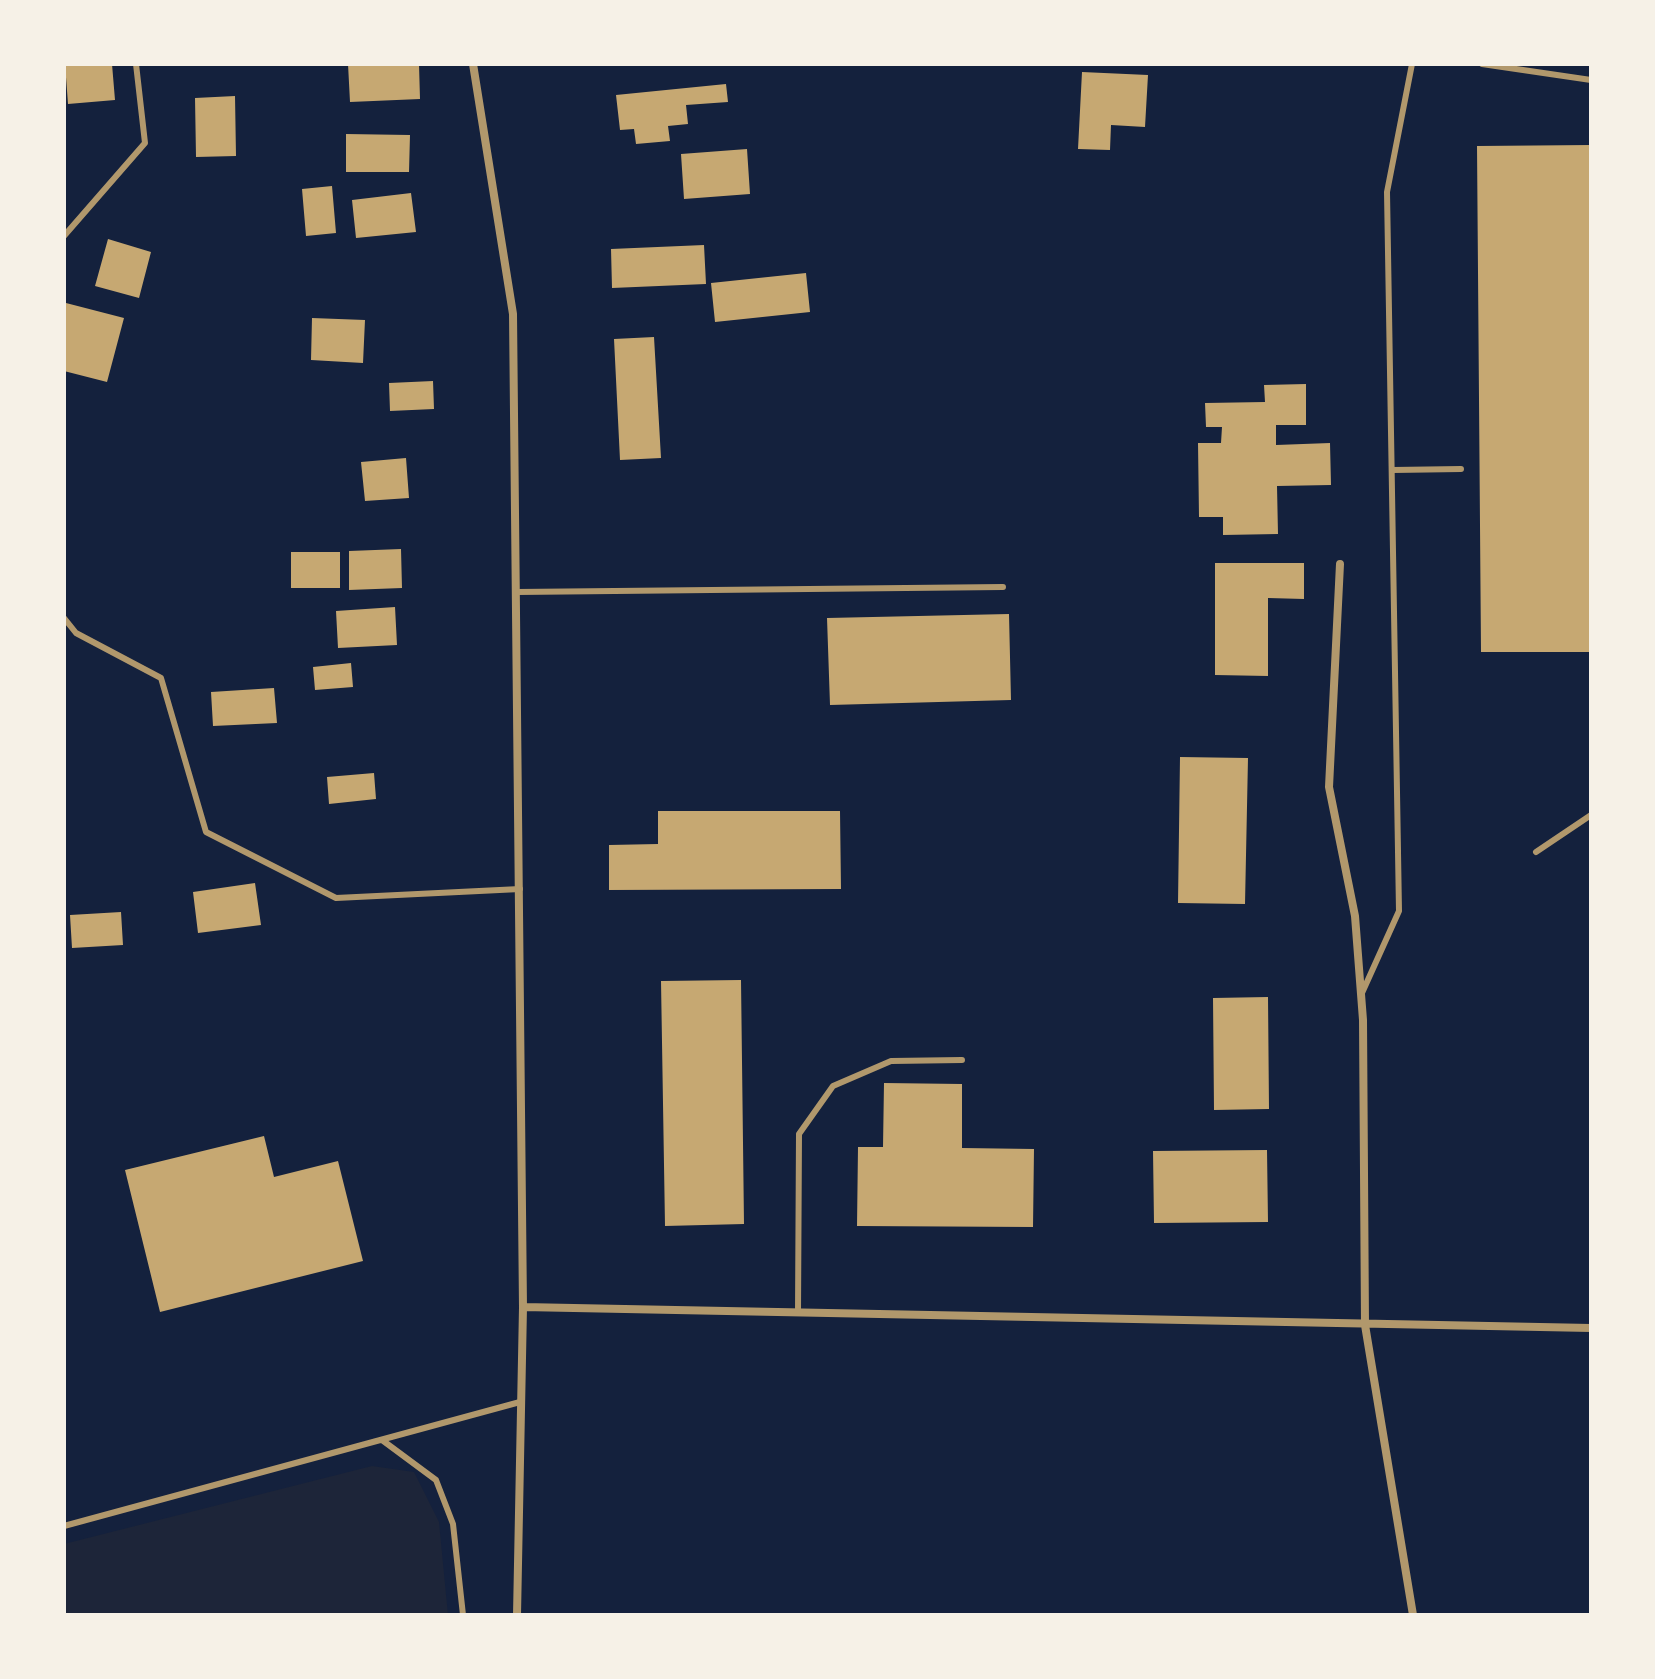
<!DOCTYPE html>
<html>
<head>
<meta charset="utf-8">
<style>
  body { margin:0 }
  #map { position:relative; width:1655px; height:1679px; overflow:hidden; background:#14213d; font-family:"Source Sans 3",sans-serif }
  canvas { display:block }
  .frame { position:absolute; inset:0; border:66px solid #f6f1e7; pointer-events:none }
</style>
</head>
<body>
<div id="map">
<canvas width="1655" height="1679"></canvas>
<div class="frame"></div>
</div>
<script>
const context = document.querySelector('canvas').getContext('2d');
context.lineJoin = 'round';
function fill(path, color) {
  context.fillStyle = color;
  context.fill(path, 'evenodd');
}
function shape(rows) {
  const path = new Path2D();
  for (const r of rows) {
    path.moveTo(r[0], r[1]);
    for (let i = 2; i < r.length; i += 2) path.lineTo(r[i], r[i + 1]);
  }
  return path;
}
function stroke(path, color, width, dash) {
  context.strokeStyle = color;
  context.lineWidth = width;
  context.lineCap = dash ? 'butt' : 'round';
  context.setLineDash(dash || []);
  context.stroke(path);
}
const green = shape([
  [372,1466,414,1472,439,1522,448,1615,64,1615,64,1544]
]);
const building = shape([
  [65,64,112,64,115,100,68,104],
  [348,64,419,64,420,99,350,102],
  [1082,72,1148,75,1145,127,1111,125,1110,150,1078,149],
  [726,84,728,102,686,105,688,124,668,126,670,141,636,144,634,129,620,130,616,95],
  [235,96,236,156,196,157,195,98],
  [346,134,410,135,409,172,346,172],
  [1591,145,1591,652,1481,652,1477,146],
  [747,149,750,194,684,199,681,154],
  [332,186,336,233,306,236,302,189],
  [411,193,416,232,356,238,352,200],
  [108,239,151,252,139,298,95,286],
  [704,245,706,284,612,288,611,249],
  [806,273,810,312,715,322,711,283],
  [66,303,124,318,107,382,64,371],
  [312,318,365,320,363,363,311,360],
  [654,337,661,458,620,460,614,339],
  [433,381,434,409,390,411,389,383],
  [1306,384,1306,425,1276,425,1276,445,1330,443,1331,485,1277,486,1278,534,1223,535,1223,517,1199,517,1198,443,1221,443,1222,427,1206,427,1205,403,1265,402,1264,385],
  [406,458,409,498,365,501,361,462],
  [401,549,402,588,349,590,349,551],
  [291,552,340,552,340,588,291,588],
  [1215,563,1304,563,1304,599,1268,598,1268,676,1215,675],
  [395,607,397,645,338,648,336,611],
  [1009,614,1011,700,830,705,827,618],
  [351,663,353,687,315,690,313,667],
  [274,688,277,723,213,726,211,692],
  [1180,757,1248,758,1245,904,1178,903],
  [374,773,376,799,329,804,327,777],
  [658,811,840,811,841,889,609,890,609,845,658,844],
  [255,883,261,925,198,933,193,892],
  [121,912,123,945,72,948,70,915],
  [741,980,744,1224,665,1226,661,981],
  [1268,997,1269,1109,1214,1110,1213,998],
  [884,1083,962,1084,962,1148,1034,1149,1033,1227,857,1226,858,1147,883,1147],
  [264,1136,274,1177,338,1161,363,1261,160,1312,125,1170],
  [1267,1150,1268,1222,1154,1223,1153,1151]
]);
const service = shape([
  [1482,64,1591,80],
  [64,236,145,143,136,64],
  [1393,470,1461,469],
  [517,592,1003,587],
  [64,618,76,633,161,678,206,832,336,898,520,889],
  [1536,852,1591,815],
  [1362,993,1399,911,1387,192,1412,64],
  [798,1312,799,1134,833,1086,891,1061,962,1060],
  [382,1440,436,1480,453,1524,463,1615],
  [64,1526,520,1402]
]);
const minor = shape([
  [473,64,513,314,523,1307,517,1615],
  [1340,564,1329,787,1355,916,1363,1020,1365,1325,1413,1615],
  [523,1307,1591,1328]
]);
fill(green, '#1d2539');
fill(building, '#c6a872');
stroke(service, '#b1986c', 6);
stroke(minor, '#b1986c', 8);
</script>
</body>
</html>
